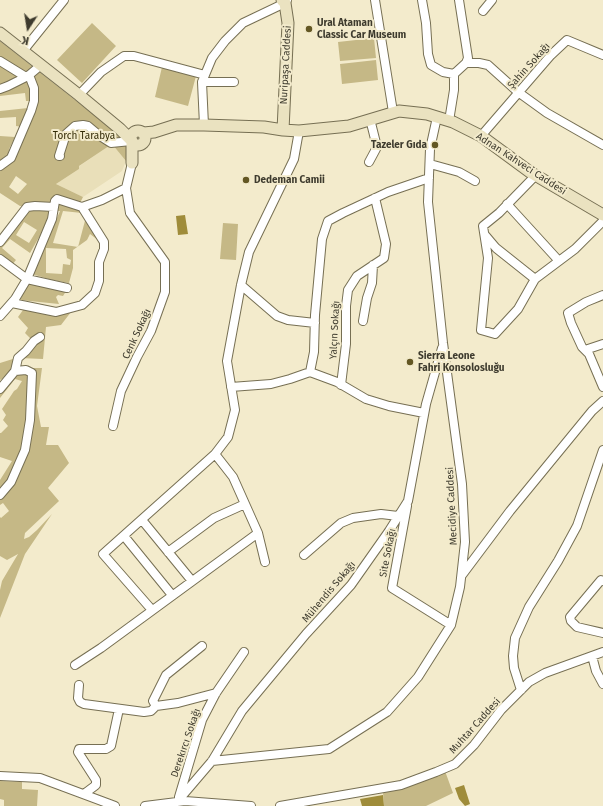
<!DOCTYPE html>
<html>
<head>
<meta charset="utf-8">
<style>
  body { margin:0 }
  #map { position:relative; width:603px; height:806px; overflow:hidden; background:#f3ebcc; font-family:"Fira Sans",sans-serif }
  canvas { display:block }
  .north { position:absolute; left:8px; top:8px; width:40px; height:40px; -webkit-text-stroke:3px #f3ebcc; paint-order:stroke; rotate:192deg; font-size:11px; font-weight:700; line-height:16px; text-align:center; color:#3e3b2e }
  .north::after { content:''; display:block; margin:auto; width:14px; height:18px; background:#3e3b2e; clip-path:polygon(50% 0,100% 100%,50% 72%,0 100%) }
</style>
</head>
<body>
<div id="map">
<canvas width="603" height="806"></canvas>
<div class="north">K</div>
</div>
<script>
const context = document.querySelector('canvas').getContext('2d');
context.lineJoin = 'round';
function fill(path, color) {
  context.fillStyle = color;
  context.fill(path, 'evenodd');
}
function shape(rows) {
  const path = new Path2D();
  for (const r of rows) {
    if (r.length === 3) {
      path.moveTo(r[0] + r[2], r[1]);
      path.arc(r[0], r[1], r[2], 0, 2 * Math.PI);
      continue;
    }
    path.moveTo(r[0], r[1]);
    for (let i = 2; i < r.length; i += 2) path.lineTo(r[i], r[i + 1]);
  }
  return path;
}
function stroke(path, color, width, dash) {
  context.strokeStyle = color;
  context.lineWidth = width;
  context.lineCap = dash ? 'butt' : 'round';
  context.setLineDash(dash || []);
  context.stroke(path);
}
function write(font, color, halo, rows, align = 'center') {
  context.font = font + ' "Fira Sans",sans-serif';
  context.lineWidth = 4;
  context.setLineDash([]);
  context.textBaseline = 'middle';
  context.strokeStyle = halo;
  context.fillStyle = color;
  for (const [text, x, y, turn = 0] of rows) {
    context.save();
    context.translate(x, y);
    context.rotate((+turn || 0) * Math.PI / 180);
    context.textAlign = isNaN(turn) ? turn : align;
    if (halo) context.strokeText(text, 0, 0);
    context.fillText(text, 0, 0);
    context.restore();
  }
}
const built = shape([
  [112,144,126,161,122,171,83,197,56,184,79,169,78,167]
]);
const green = shape([
  [92,23,116,46,82,83,57,60],
  [374,38,376,58,340,61,338,42],
  [0,41,107,125,124,137,129,151,126,161,112,144,79,166,79,169,56,184,83,197,80,203,82,213,63,211,53,243,78,247,86,217,102,243,90,234,87,240,73,250,73,268,69,283,52,280,32,274,60,211,54,211,30,253,10,239,2,248,16,260,11,266,0,260,0,244,25,206,20,206,0,193,0,136,15,137,9,149,8,159,21,140,33,118,37,95,32,101,26,101,25,93,0,96,0,63,7,71,10,65,0,58],
  [16,176,27,184,18,194,9,187],
  [24,222,37,230,29,243,16,235],
  [46,248,66,249,67,258,71,260,70,265,63,264,62,274,46,273],
  [376,60,378,80,342,84,340,64],
  [162,67,196,76,188,106,155,97],
  [28,108,22,127,16,126,16,117,0,118,0,111],
  [223,223,238,224,236,260,220,259],
  [28,284,68,288,63,296,58,295,56,297,59,304,20,300],
  [23,310,71,312,61,325,46,327,43,359,20,358,20,368,42,368,37,406,41,427,49,427,46,445,58,445,69,463,48,488,59,501,25,533,24,539,29,537,37,530,52,514,25,554,0,618,0,590,2,581,18,554,7,560,0,556,0,517,1,518,9,511,3,503,0,505,0,480,12,461,0,457,0,433,1,433,8,426,3,420,6,415,2,409,14,391,17,389,22,381,15,379,0,398,0,390,11,373,0,380,0,363,16,358,31,339,25,333,28,328,18,317],
  [445,771,453,793,426,806,384,806,383,792,406,786],
  [0,781,22,782,22,789,38,790,37,806,4,806,4,800,0,799]
]);
const water = shape([
  [185,215,188,234,178,235,176,216],
  [464,785,470,804,465,806,459,799,455,788],
  [383,795,384,806,362,806,360,799]
]);
const street = shape([
  [375,0,393,112],
  [422,0,426,23,428,54,431,65,443,72,454,74],
  [483,11,492,0],
  [23,51,64,0],
  [0,61,26,77],
  [466,63,479,63,488,65,518,92,547,113,603,145],
  [202,82,234,82],
  [0,89,8,86,28,76,41,65],
  [79,95,101,72,124,56,134,56,205,75],
  [449,121,454,90,454,74,466,63,468,58,459,0],
  [204,125,202,82,212,58,225,41,243,23,285,3,287,0],
  [481,136,551,55,567,40,603,55],
  [60,156,59,156,66,134,75,126,83,125,88,126,100,136,111,143,131,141],
  [369,162,376,149,376,143,370,119],
  [430,164,459,172,475,181],
  [0,166,11,158,31,111,34,101,34,88,29,75],
  [536,175,499,213,483,226,488,258,481,330,495,334,518,309,535,279,575,249,603,221],
  [507,204,559,261],
  [82,207,102,200,126,188],
  [485,235,496,248,535,279],
  [0,242,27,207,35,206,54,207],
  [0,259,27,279,67,288],
  [241,285,277,316,288,320,315,323],
  [603,295,586,302,568,313,571,323,582,347,585,350,603,344],
  [12,303,56,312,82,305,95,293,99,281,99,262,104,249,104,242,82,207],
  [0,316,15,299,27,279,52,219,55,201,57,199,82,207],
  [363,321,367,298,372,283,373,265],
  [585,350,589,354,603,387],
  [15,371,18,358,26,351,34,341,40,337],
  [341,385,346,344,346,306,348,290,357,276,384,258,386,244,375,198],
  [231,387,271,384,290,379,310,372],
  [0,389,15,371,26,370,32,373,30,420,25,450,11,482,0,495],
  [424,413,389,406,366,399,337,382,310,372,314,352,315,315,322,239,328,221,343,213,388,192,429,178],
  [113,426,121,391,137,357,151,331,165,292,165,262,130,213,126,188,132,163],
  [407,506,392,588,451,625],
  [142,520,192,581],
  [258,533,265,562],
  [124,536,172,595],
  [168,552,214,518,245,504],
  [304,555,341,523,353,518,381,514,398,516],
  [462,575,510,511,592,411,603,401],
  [603,581,601,580,570,617,571,621,577,627,603,633],
  [152,610,103,554,215,454,228,437,235,410,227,361,241,285,249,252,294,159,299,131],
  [202,646,166,675,153,701,156,706,178,703,216,693],
  [592,656,596,671,603,684],
  [75,665,101,648,258,533,233,477,215,454],
  [79,685,78,698,80,702,84,704,144,712,151,711,156,706],
  [521,690,514,668,513,656,515,638,529,607,558,561,577,526,603,450],
  [212,761,329,749,387,712,418,677,451,625,460,587,465,542,462,484,443,343,428,202,430,149,437,117],
  [0,776,40,778,115,806],
  [84,794,96,785,96,780,78,752,79,749,106,749,111,746,119,709],
  [179,797,202,720,216,693,244,652],
  [177,802,212,761,242,711,306,634,351,585,389,531,408,501,426,404,442,348],
  [145,806,185,801,251,806],
  [280,806,401,785,436,772,455,764,474,745,501,710,529,682,545,673,603,652]
]);
const secondary = shape([
  [282,0,285,3,288,23,283,130],
  [0,33,79,95,120,129,131,140],
  [138,138,7],
  [144,133,154,132,176,125,204,125,264,127,283,130,299,131,349,126,399,111,427,114,453,122,481,136,530,172,603,215],
  [132,141,132,163]
]);
const markers = [
  [309,29,4,"#635723"],
  [435,145,4,"#635723"],
  [246,180,4,"#635723"],
  [410,362,4,"#635723"]
];
const poiNames = [
  ["Ural Ataman",317,23],
  ["Classic Car Museum",317,35],
  ["Tazeler Gıda",427,145,"right"],
  ["Dedeman Camii",254,180],
  ["Sierra Leone",418,356],
  ["Fahri Konsolosluğu",418,368]
];
const streetNames = [
  ["Nuripaşa Caddesi",286,65,-87],
  ["Şahin Sokağı",529,66,-48],
  ["Adnan Kahveci Caddesi",521,164,33],
  ["Yalçın Sokağı",335,330,-87],
  ["Cenk Sokağı",137,334,-65],
  ["Mecidiye Caddesi",452,506,-93],
  ["Site Sokağı",388,553,-79],
  ["Mühendis Sokağı",329,592,-50],
  ["Muhtar Caddesi",475,726,-48],
  ["Derekırcı Sokağı",186,743,-71]
];
const parkNames = [
  ["Torch Tarabya",84,136]
];
fill(built, '#e9dfb9');
fill(green, '#c5b886');
fill(water, '#9f8c3a');
stroke(street, '#766f53', 10);
stroke(secondary, '#766f53', 13);
stroke(street, '#fff', 8);
stroke(secondary, '#eae2c0', 11);
for (const [x, y, r, color] of markers) {
  const dot = new Path2D();
  dot.arc(x, y, r, 0, 2 * Math.PI);
  context.fillStyle = color;
  context.fill(dot);
  stroke(dot, '#f3ebcc', 1.5);
}
write('bold 10px', '#3e3b2e', '#f3ebcc', poiNames, 'left');
write('10px', '#3e3b2e', '#f3ebcc', streetNames);
write('10px', '#322a05', '#f3ebcc', parkNames);
</script>
</body>
</html>
